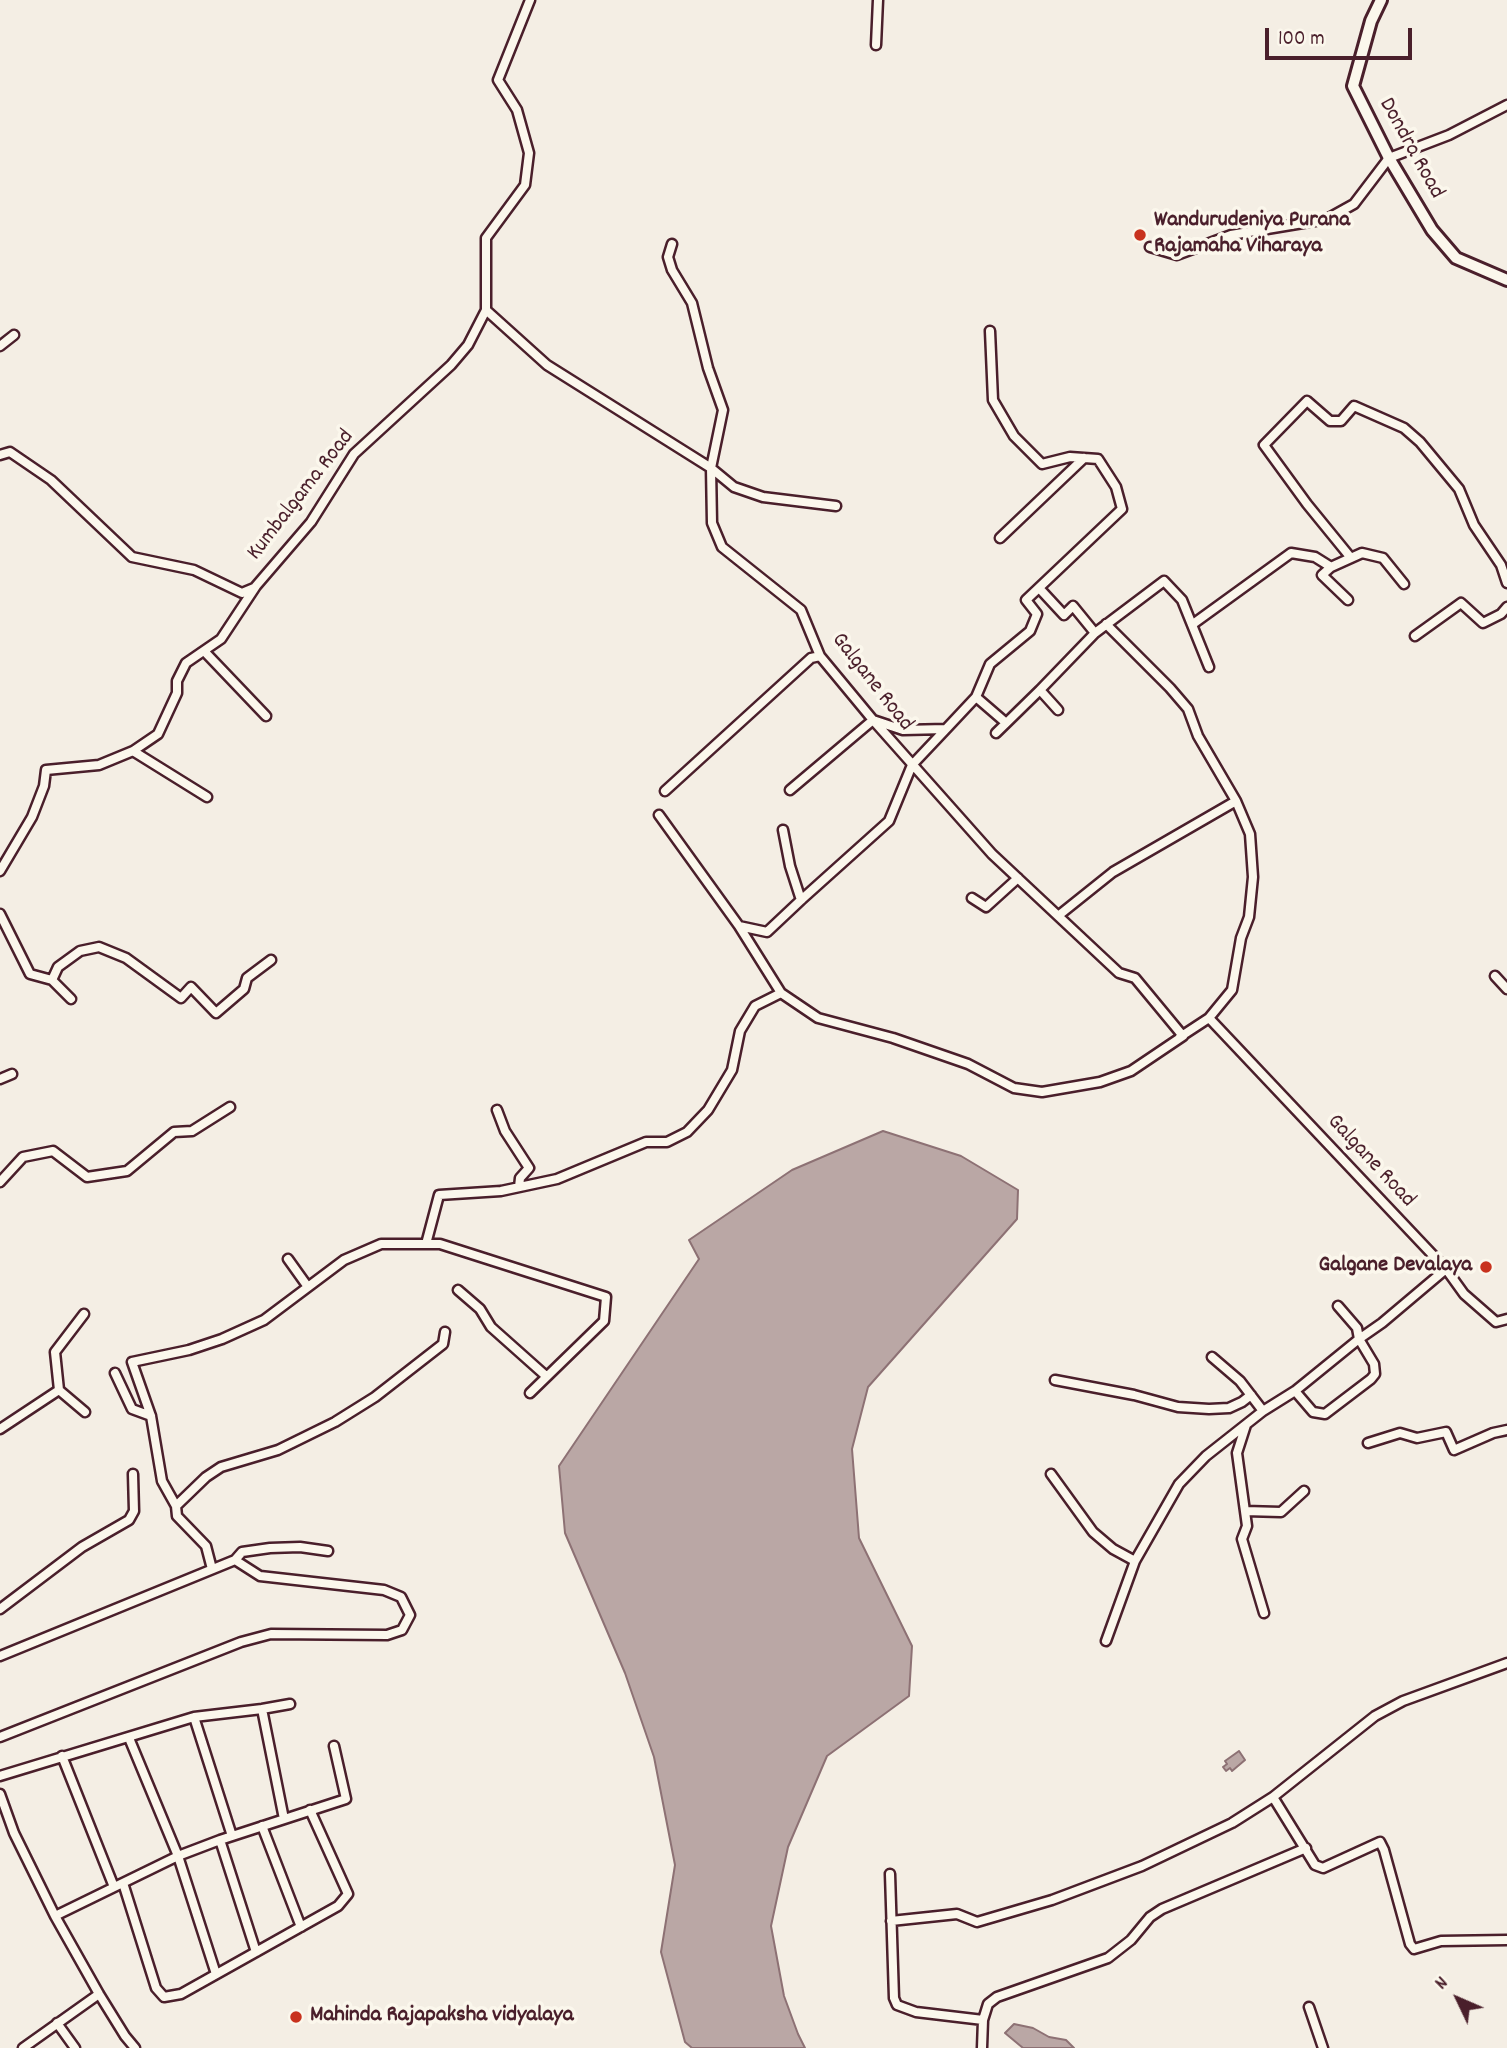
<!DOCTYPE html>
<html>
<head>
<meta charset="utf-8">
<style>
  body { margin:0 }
  #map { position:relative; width:1507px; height:2048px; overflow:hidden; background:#f4eee4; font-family:Dekko,sans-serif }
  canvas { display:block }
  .north { position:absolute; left:1423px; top:1964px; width:70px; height:70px; -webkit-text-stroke:5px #fbf7ec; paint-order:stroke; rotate:314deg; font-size:19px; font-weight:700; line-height:28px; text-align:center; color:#4a1f2b }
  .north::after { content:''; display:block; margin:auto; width:24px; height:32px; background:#4a1f2b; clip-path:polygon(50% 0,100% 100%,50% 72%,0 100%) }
  .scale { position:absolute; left:1265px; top:28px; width:147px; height:32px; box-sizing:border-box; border:4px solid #4a1f2b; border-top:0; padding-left:9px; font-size:21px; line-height:24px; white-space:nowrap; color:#4a1f2b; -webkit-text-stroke:5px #fbf7ec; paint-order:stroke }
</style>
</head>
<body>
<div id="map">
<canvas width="1507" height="2048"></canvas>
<div class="north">N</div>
<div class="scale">100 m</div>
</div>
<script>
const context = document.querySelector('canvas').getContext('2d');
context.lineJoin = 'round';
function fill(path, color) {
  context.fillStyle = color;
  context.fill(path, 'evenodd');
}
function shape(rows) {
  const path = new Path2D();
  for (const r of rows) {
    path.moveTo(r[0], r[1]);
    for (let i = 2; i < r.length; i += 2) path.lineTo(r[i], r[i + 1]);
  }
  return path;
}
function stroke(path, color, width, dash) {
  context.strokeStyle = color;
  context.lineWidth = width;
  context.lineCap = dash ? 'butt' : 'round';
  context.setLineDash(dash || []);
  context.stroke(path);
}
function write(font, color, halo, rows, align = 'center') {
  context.font = font + ' Dekko,sans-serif';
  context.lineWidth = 7;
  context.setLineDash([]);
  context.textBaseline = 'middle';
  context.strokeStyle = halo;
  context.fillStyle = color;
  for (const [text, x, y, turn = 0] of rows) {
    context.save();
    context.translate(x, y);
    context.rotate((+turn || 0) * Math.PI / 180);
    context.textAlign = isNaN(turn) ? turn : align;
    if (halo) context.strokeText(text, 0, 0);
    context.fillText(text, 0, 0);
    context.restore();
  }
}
const water = shape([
  [883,1131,961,1156,1018,1190,1017,1219,868,1387,852,1449,859,1538,912,1646,909,1696,827,1756,788,1847,771,1926,784,1996,798,2034,805,2048,692,2048,685,2042,661,1952,675,1865,654,1757,625,1673,565,1533,559,1466,699,1259,689,1240,792,1170,883,1131],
  [1239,1751,1245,1760,1232,1771,1230,1768,1226,1771,1223,1767,1227,1764,1225,1761,1239,1751],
  [1014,2024,1033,2028,1049,2037,1066,2040,1074,2048,1023,2048,1005,2033,1014,2024]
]);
const minor = shape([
  [876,45,878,0],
  [672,244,668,257,672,270,692,303,708,368,723,410,711,468,734,487,763,497,836,506],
  [1150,247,1177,255,1231,235,1327,219,1354,204,1389,158,1449,135,1507,105],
  [0,346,14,335],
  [0,455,10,452,51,480,132,557,194,570,242,593,254,588],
  [1000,538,1084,458],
  [1351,558,1307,504,1264,445,1307,401,1330,421,1341,421,1354,406,1404,428,1420,442,1459,489,1474,525,1501,565,1507,583],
  [1331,567,1322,575,1348,600],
  [1039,588,1064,615,1073,606,1095,633,1164,581,1182,600,1209,667],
  [1106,624,1170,688,1188,709,1198,736,1236,801,1250,834,1253,877,1249,917,1241,938,1232,990,1209,1018,1180,1037],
  [1193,624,1291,553,1315,557,1331,567,1362,553,1383,558,1404,584],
  [1415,636,1461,603,1483,623,1501,614,1507,607],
  [204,651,266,716],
  [976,697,1005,722],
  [1058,710,1040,690,1095,633],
  [996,733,1040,690],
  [133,751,207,797],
  [790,790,873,720,903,730,946,729,976,697,990,664,1030,631,1037,614,1026,600,1122,509,1116,487,1098,459,1070,457,1042,464,1014,436,993,400,990,331],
  [665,791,811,658,820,656],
  [659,815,739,926,767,932,801,900,889,821,912,765,946,729],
  [783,830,790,866,801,900],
  [0,871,32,817,44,786,46,770,99,765,133,751,158,734,177,693,177,681,186,663,221,639,256,586,311,522,354,454,451,365,468,345,486,310,486,238,525,185,529,153,517,110,498,80,530,0],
  [972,898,986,907,1018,878],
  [0,914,30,974,52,980,71,999],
  [1058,916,1113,872,1236,801],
  [739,926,781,993],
  [1495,976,1507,989],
  [52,980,58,967,80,951,99,947,126,958,181,998,191,987,216,1013,244,989,247,978,271,960],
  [1209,1018,1446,1269,1464,1294,1496,1322,1507,1319],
  [0,1079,12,1074],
  [497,1110,505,1131,529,1168,520,1178,519,1187],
  [0,1182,23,1157,53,1151,87,1177,127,1171,174,1132,192,1131,230,1107],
  [426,1244,439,1195,501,1191,557,1179,646,1142,667,1142,687,1132,708,1110,732,1070,740,1031,755,1006,781,993,818,1018,893,1038,968,1064,1014,1088,1042,1092,1100,1082,1131,1071,1183,1036,1135,978,1119,973,992,854,873,720,820,656,801,610,722,547,712,523,711,468,547,365,486,310],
  [308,1287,344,1260,381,1244,440,1244,606,1297,604,1321,530,1393],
  [458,1290,480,1309,491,1327,546,1376],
  [1212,1357,1240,1381,1263,1411],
  [115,1373,132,1409,151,1416],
  [1055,1380,1134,1395,1178,1407,1209,1409,1229,1408,1242,1402,1251,1395],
  [59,1390,85,1412],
  [1295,1391,1313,1412,1325,1414,1371,1379,1375,1374,1374,1364,1359,1339,1357,1328,1338,1306],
  [1246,1425,1237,1453,1247,1526,1242,1539,1264,1613],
  [0,1429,59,1390,55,1352,84,1314],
  [1368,1443,1400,1433,1417,1438,1446,1432,1454,1450,1493,1433,1507,1430],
  [1051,1474,1093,1532,1113,1549,1135,1561],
  [176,1506,162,1481,151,1416,132,1362,189,1350,222,1339,264,1320,308,1287,288,1259],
  [1245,1511,1281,1512,1304,1491],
  [212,1569,206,1546,177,1516,176,1506,206,1477,221,1467,278,1450,335,1422,375,1397,443,1344,445,1332],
  [0,1609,82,1547,129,1520,134,1511,133,1474],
  [1106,1641,1135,1561,1179,1484,1206,1456,1263,1411,1295,1391,1359,1339,1382,1323,1446,1269],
  [0,1656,235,1560],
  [262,1709,284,1819],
  [194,1717,232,1836],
  [0,1737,241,1642,271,1634,387,1635,402,1630,410,1615,401,1597,384,1590,260,1576,235,1560,242,1552,270,1548,300,1547,328,1551],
  [129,1738,178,1856,216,1974],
  [62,1756,114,1887],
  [0,1776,194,1717,262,1709,290,1704],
  [0,1794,14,1833,55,1916,99,1994,125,2036,135,2048],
  [1273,1797,1315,1865,1323,1868,1380,1842,1384,1850,1410,1944,1414,1949,1441,1941,1507,1940],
  [262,1826,301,1927],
  [220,1840,256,1952],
  [890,1874,894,1998,897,2005,916,2012,983,2020,988,2004,997,1997,1108,1958,1131,1940,1150,1917,1162,1909,1306,1848],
  [123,1883,156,1988,164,1997,181,1994,338,1906,348,1894,310,1810],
  [55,1916,178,1856,220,1840,346,1799,334,1746],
  [891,1921,957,1914,977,1922,1052,1900,1142,1866,1232,1823,1273,1797,1375,1716,1403,1701,1507,1663],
  [1309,2007,1323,2048],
  [57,2023,75,2048],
  [23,2048,99,1994],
  [982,2048,983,2020]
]);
const tertiary = shape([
  [1381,0,1371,21,1353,86,1389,158,1432,230,1456,258,1507,280]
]);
const markers = [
  [1140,235,7,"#c8321e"],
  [1486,1267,7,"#c8321e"],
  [296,2017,7,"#c8321e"]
];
const streetNames = [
  ["Dondra Road",1410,149,61],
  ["Kumbalgama Road",302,496,-52],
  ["Galgane Road",871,683,52],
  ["Galgane Road",1370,1162,47]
];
const poiNames = [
  ["Wandurudeniya Purana",1154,222],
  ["Rajamaha Viharaya",1154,248],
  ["Galgane Devalaya",1472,1267,"right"],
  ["Mahinda Rajapaksha vidyalaya",310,2017]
];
fill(water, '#baa7a5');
stroke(water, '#8d7174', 2);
stroke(minor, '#4a1f2b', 13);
stroke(tertiary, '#4a1f2b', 16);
stroke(minor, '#fbf7ec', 8);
stroke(tertiary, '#fbf7ec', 10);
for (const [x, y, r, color] of markers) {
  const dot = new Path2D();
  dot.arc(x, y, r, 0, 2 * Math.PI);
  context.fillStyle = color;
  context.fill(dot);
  stroke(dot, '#fbf7ec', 2.5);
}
write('23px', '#4a1f2b', '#fbf7ec', streetNames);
write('bold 23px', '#4a1f2b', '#fbf7ec', poiNames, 'left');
</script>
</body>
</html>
